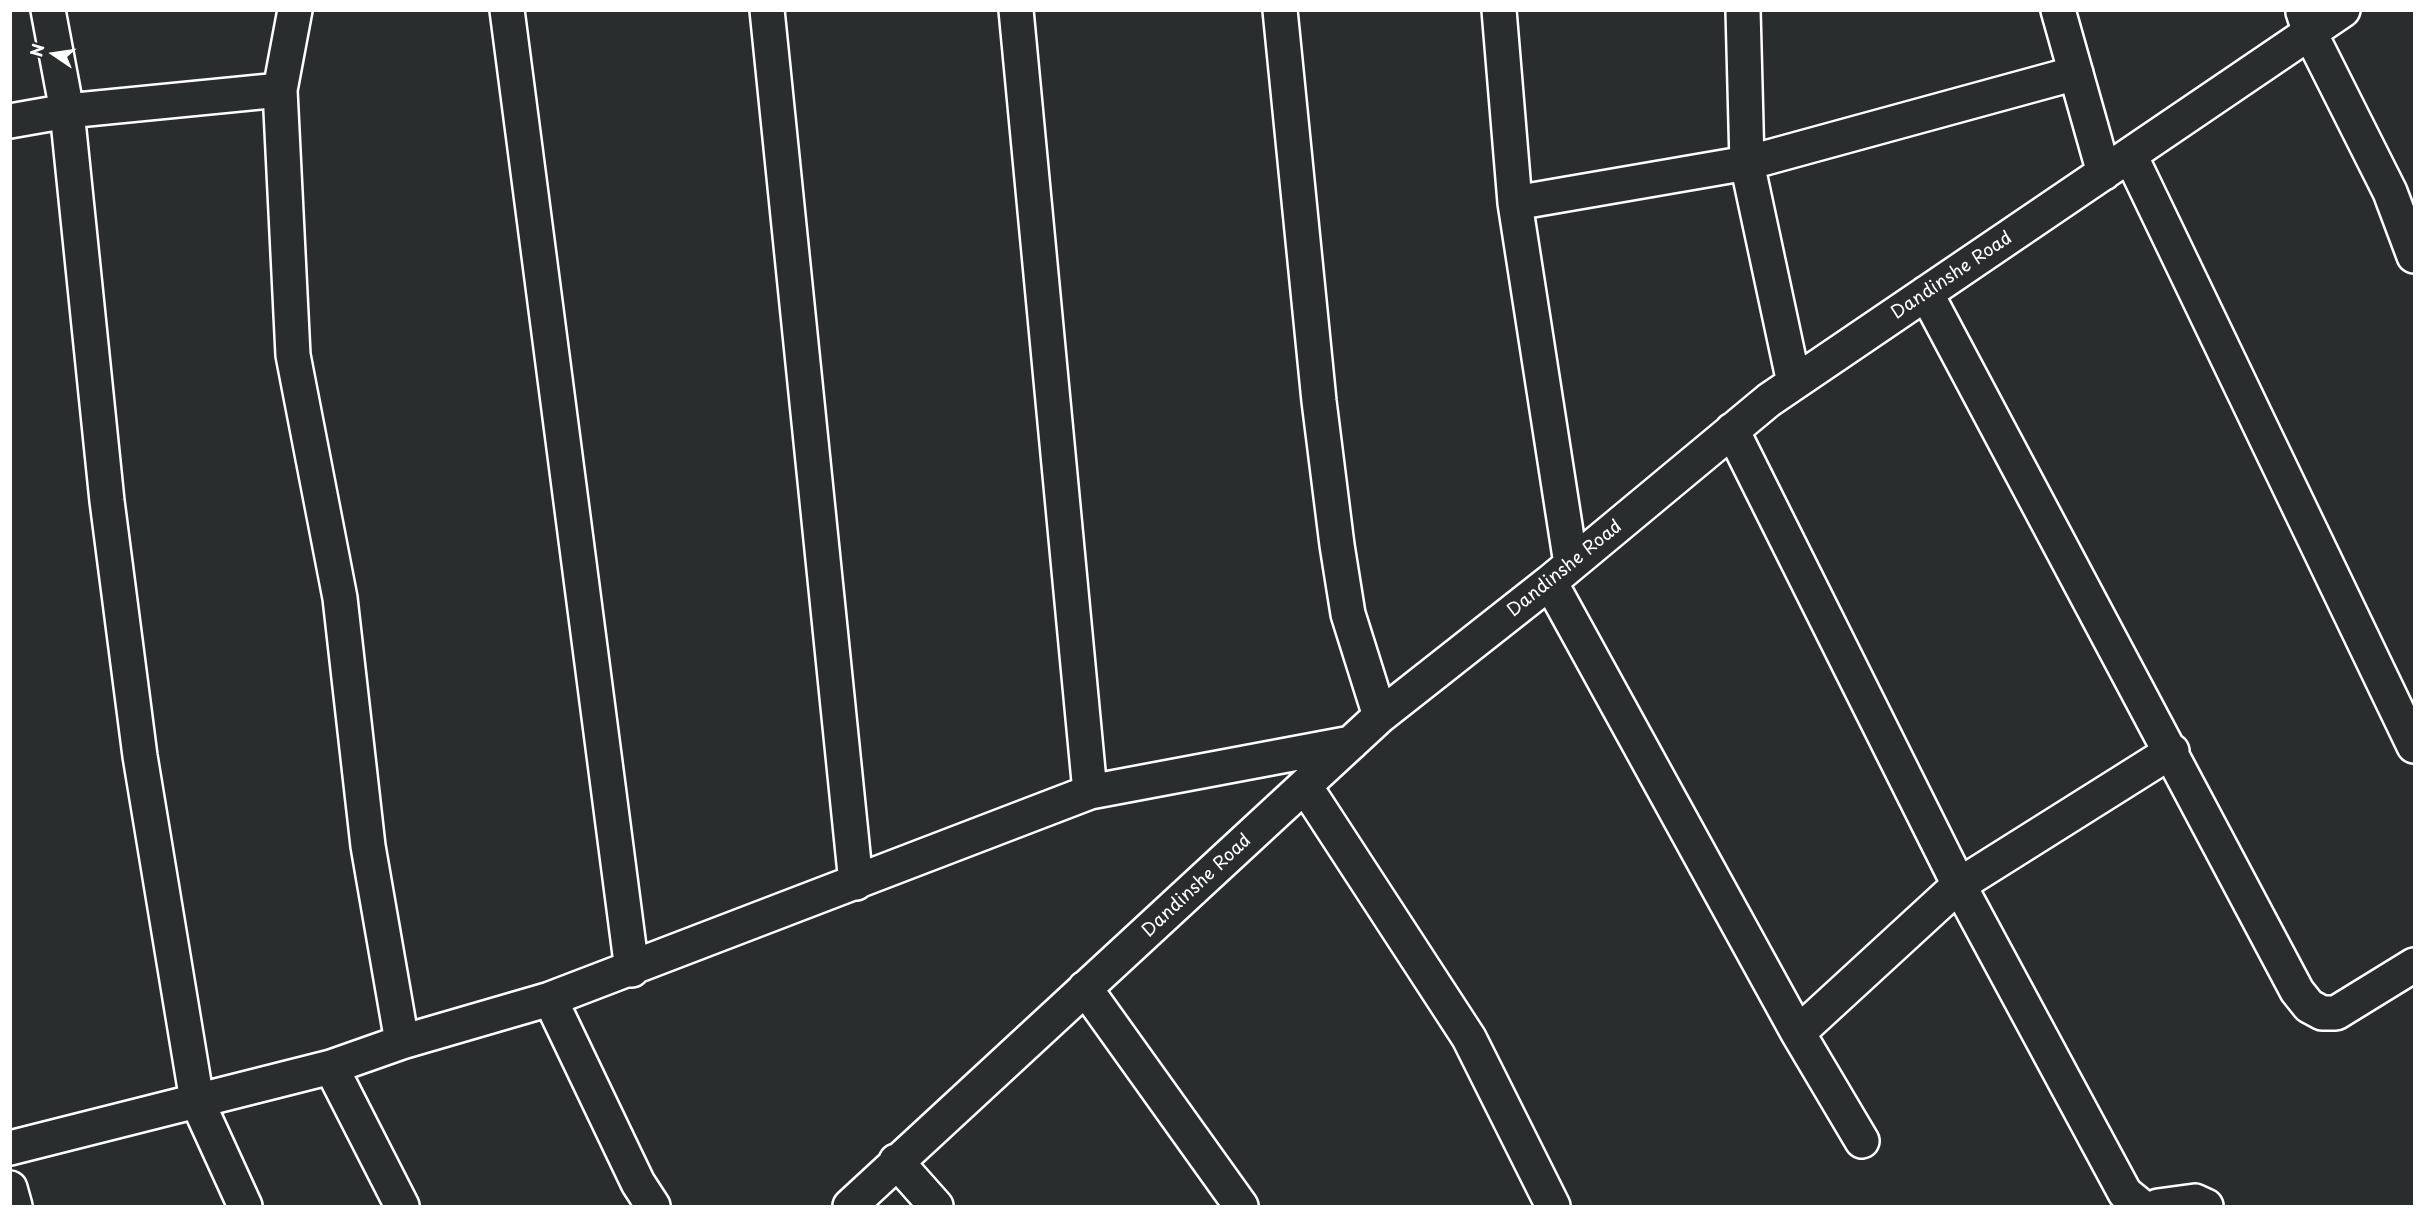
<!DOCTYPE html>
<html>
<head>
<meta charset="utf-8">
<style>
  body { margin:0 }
  #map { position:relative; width:2425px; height:1217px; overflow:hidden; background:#2a2d2e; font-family:"Playpen Sans",sans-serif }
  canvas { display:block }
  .frame { position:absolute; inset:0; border:12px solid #fff; pointer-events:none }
  .north { position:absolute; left:24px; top:24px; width:60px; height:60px; -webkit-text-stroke:4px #2a2d2e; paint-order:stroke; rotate:283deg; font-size:16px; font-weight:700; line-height:24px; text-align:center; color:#fff }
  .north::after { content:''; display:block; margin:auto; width:21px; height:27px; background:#fff; clip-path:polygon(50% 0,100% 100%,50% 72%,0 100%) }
</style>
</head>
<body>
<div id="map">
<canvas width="2425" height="1217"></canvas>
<div class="frame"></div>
<div class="north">N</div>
</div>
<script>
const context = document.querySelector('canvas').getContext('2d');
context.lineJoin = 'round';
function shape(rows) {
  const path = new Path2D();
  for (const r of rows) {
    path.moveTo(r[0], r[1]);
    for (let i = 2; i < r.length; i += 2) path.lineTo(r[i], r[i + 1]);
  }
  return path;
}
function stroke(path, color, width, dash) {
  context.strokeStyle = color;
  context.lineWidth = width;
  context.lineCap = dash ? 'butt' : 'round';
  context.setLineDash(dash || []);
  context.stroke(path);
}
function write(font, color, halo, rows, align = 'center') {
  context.font = font + ' "Playpen Sans",sans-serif';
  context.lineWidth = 5;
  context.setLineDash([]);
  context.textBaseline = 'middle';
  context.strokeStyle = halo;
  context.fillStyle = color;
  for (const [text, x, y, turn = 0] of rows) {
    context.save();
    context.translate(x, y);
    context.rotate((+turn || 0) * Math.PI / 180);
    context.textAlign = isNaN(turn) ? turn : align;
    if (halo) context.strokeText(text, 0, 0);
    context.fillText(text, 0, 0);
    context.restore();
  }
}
const minor = shape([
  [48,10,67,111,107,501,140,756,197,1101,245,1206],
  [295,10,280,90,293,355,340,598,368,846,402,1042],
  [507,10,632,970],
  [767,10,856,883],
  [1016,10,1090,792],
  [1280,10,1319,401,1337,545,1348,614,1380,716],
  [1499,10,1515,203,1571,564],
  [1743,10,1747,163,1794,383],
  [2058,10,2104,173],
  [2303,12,2310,33,2390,192,2414,256],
  [10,121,67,111,280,90],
  [2130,155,2414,746],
  [1515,203,1747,163,2076,73],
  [1926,293,2297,991,2309,1006,2322,1013,2336,1013,2414,965],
  [1732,430,1959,885,2125,1193,2141,1206],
  [1550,582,1798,1033,1862,1141],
  [1305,786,1469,1038,1553,1206],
  [1085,988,1241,1206],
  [550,999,638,1183,653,1206],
  [1798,1033,1959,885,2172,751],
  [331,1067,402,1206],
  [10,1148,331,1067,402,1042,550,999,1090,792,1351,743],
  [896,1161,936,1206],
  [10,1188,15,1206],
  [850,1206,1380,716,1550,582,1769,400,2343,10],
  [2158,1206,2195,1201,2206,1206]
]);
const streetNames = [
  ["Dandinshe Road",1952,276,-34],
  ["Dandinshe Road",1565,569,-39],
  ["Dandinshe Road",1197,886,-43]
];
stroke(minor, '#fff', 38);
stroke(minor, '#2a2d2e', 33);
write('18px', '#fff', '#2a2d2e', streetNames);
</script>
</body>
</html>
